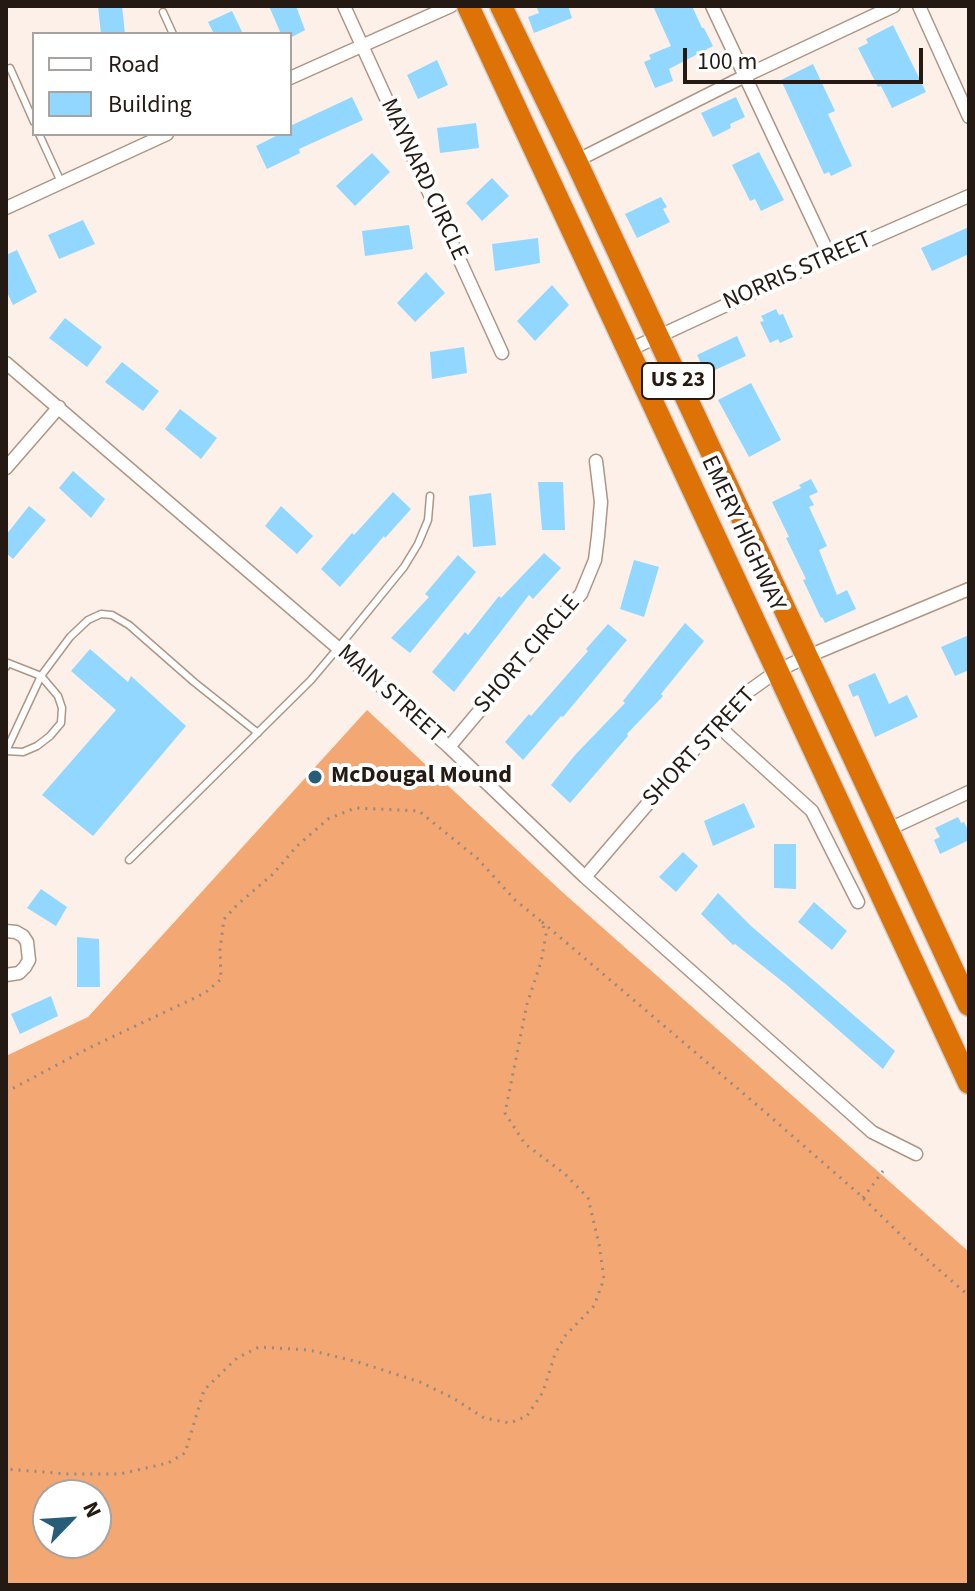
<!DOCTYPE html>
<html>
<head>
<meta charset="utf-8">
<style>
  body { margin:0 }
  #map { position:relative; width:975px; height:1591px; overflow:hidden; background:#fcf0e9; font-family:"Source Sans 3",sans-serif }
  canvas { display:block }
  .frame { position:absolute; inset:0; border:8px solid #241a13; pointer-events:none }
  .legend { position:absolute; left:32px; top:32px; width:260px; height:104px; box-sizing:border-box; background:#fff; border:2px solid #a7a3a1; margin:0; padding:10px 14px; list-style:none; font-size:24px; color:#241a13 }
  .legend li { display:flex; align-items:center; gap:16px; height:40px }
  .legend b { width:40px; border:2px solid #a7a3a1 }
  .north { position:absolute; left:32px; top:1479px; width:80px; height:80px; box-sizing:border-box; background:#fff; border:2px solid #a7a3a1; border-radius:50%; rotate:65deg; font-size:22px; font-weight:700; line-height:32px; text-align:center; color:#241a13 }
  .north::after { content:''; display:block; margin:auto; width:28px; height:36px; background:#285d79; clip-path:polygon(50% 0,100% 100%,50% 72%,0 100%) }
  .scale { position:absolute; left:683px; top:48px; width:240px; height:36px; box-sizing:border-box; border:4px solid #241a13; border-top:0; padding-left:10px; font-size:24px; line-height:28px; white-space:nowrap; color:#241a13; -webkit-text-stroke:6px #fff; paint-order:stroke }
</style>
</head>
<body>
<div id="map">
<canvas width="975" height="1591"></canvas>
<div class="frame"></div>
<ul class="legend">
<li><b style="height:10px;background:#fff"></b>Road</li>
<li><b style="height:22px;background:#91d7ff"></b>Building</li>
</ul>
<div class="north">N</div>
<div class="scale">100 m</div>
</div>
<script>
const context = document.querySelector('canvas').getContext('2d');
context.lineJoin = 'round';
function fill(path, color) {
  context.fillStyle = color;
  context.fill(path, 'evenodd');
}
function shape(rows) {
  const path = new Path2D();
  for (const r of rows) {
    path.moveTo(r[0], r[1]);
    for (let i = 2; i < r.length; i += 2) path.lineTo(r[i], r[i + 1]);
  }
  return path;
}
function stroke(path, color, width, dash) {
  context.strokeStyle = color;
  context.lineWidth = width;
  context.lineCap = dash ? 'butt' : 'round';
  context.setLineDash(dash || []);
  context.stroke(path);
}
function write(font, color, halo, rows, align = 'center') {
  context.font = font + ' "Source Sans 3",sans-serif';
  context.lineWidth = 8;
  context.setLineDash([]);
  context.textBaseline = 'middle';
  context.strokeStyle = halo;
  context.fillStyle = color;
  for (const [text, x, y, turn = 0] of rows) {
    context.save();
    context.translate(x, y);
    context.rotate((+turn || 0) * Math.PI / 180);
    context.textAlign = isNaN(turn) ? turn : align;
    if (halo) context.strokeText(text, 0, 0);
    context.fillText(text, 0, 0);
    context.restore();
  }
}
const forest = shape([
  [367,710,560,890,969,1252,969,1585,6,1585,6,1056,88,1017],
  [48,1495,96,1495,96,1543,48,1543]
]);
const building = shape([
  [98,6,122,6,125,34,101,34],
  [269,6,296,6,305,30,290,38,290,34,281,34],
  [536,6,568,6,572,18,534,33,528,17,539,13],
  [653,6,692,6,702,28,704,28,713,46,669,69,673,81,655,88,644,62,651,59,649,55,671,46],
  [232,11,243,34,214,34,208,22],
  [893,25,926,92,892,108,881,86,878,87,858,48,868,43,866,39],
  [437,60,448,85,418,99,407,75],
  [813,64,835,111,828,114,852,166,831,176,829,172,824,174,781,80],
  [352,97,363,120,299,149,300,153,267,169,256,146,280,134,290,134,290,126],
  [736,97,745,117,730,124,731,128,713,137,701,113],
  [476,123,479,148,440,153,437,128],
  [759,152,784,200,761,211,755,199,750,201,732,165],
  [372,153,390,172,355,206,336,186],
  [492,178,509,196,482,221,466,203],
  [661,197,667,207,663,209,670,222,637,238,625,214],
  [83,220,95,244,59,259,48,235],
  [409,225,413,249,365,256,362,231],
  [969,227,969,254,932,271,921,248],
  [538,238,540,263,495,271,492,244],
  [17,250,37,292,13,305,6,290,6,255],
  [426,272,445,293,415,322,397,303],
  [552,285,569,305,535,341,517,321],
  [776,309,779,315,783,314,793,337,780,343,778,339,770,343,760,322,764,321,761,316],
  [65,318,102,347,87,367,49,338],
  [737,336,746,356,706,374,697,355],
  [464,347,467,373,432,379,430,352],
  [122,362,159,391,143,411,105,382],
  [751,383,781,440,749,457,718,400],
  [180,409,217,438,201,459,165,429],
  [73,471,105,499,91,518,59,488],
  [811,479,818,492,809,496,814,505,809,507,827,546,819,550,837,595,847,590,856,609,825,623,822,617,821,618,803,580,806,579,786,538,789,537,772,502,801,488,799,485],
  [538,482,563,482,565,530,542,530],
  [393,492,411,509,385,538,384,536,340,587,321,569,352,533,354,535],
  [491,493,496,545,473,547,469,496],
  [29,506,46,520,13,559,6,553,6,535],
  [281,506,313,536,297,554,265,526],
  [544,553,561,568,533,599,529,595,454,692,432,672,465,632,468,635,499,596,501,598],
  [458,555,476,572,410,653,391,638,429,597,425,594],
  [634,560,659,567,644,617,620,609],
  [685,623,704,641,661,694,663,696,627,734,628,736,570,803,551,785,575,755,625,703,623,701],
  [608,624,627,640,563,717,561,716,523,760,505,742,529,714,531,716,588,651,586,649],
  [969,635,969,670,955,676,941,647],
  [90,649,128,682,131,676,186,726,93,836,42,795,116,710,71,671],
  [875,673,889,704,907,695,918,717,875,737,858,695,853,697,848,685],
  [744,803,755,827,713,846,704,821],
  [958,817,961,823,964,822,969,832,969,840,940,854,934,840,940,837,935,828],
  [774,844,796,844,796,889,774,888],
  [683,852,698,866,676,892,659,877],
  [41,889,67,907,56,926,27,908],
  [718,893,751,926,895,1051,883,1069,788,986,735,944,733,945,701,914],
  [814,902,847,931,832,950,798,922],
  [77,937,99,939,100,987,77,987],
  [51,996,58,1016,20,1034,11,1014]
]);
const path = shape([
  [542,922,757,1105,859,1194,913,1247,969,1296],
  [6,1092,89,1048,205,993,221,979,220,950,224,919,238,904,273,874,297,846,328,819,355,808,419,811,478,859,515,900,542,922,546,935,541,962,527,1004,505,1113,525,1144,565,1174,588,1198,599,1244,604,1279,594,1306,565,1336,555,1354,543,1392,527,1416,510,1423,484,1418,453,1398,420,1382,358,1362,309,1350,259,1347,237,1358,204,1390,185,1453,168,1463,120,1474,68,1474,6,1469],
  [863,1198,883,1171]
]);
const lane = shape([
  [163,12,173,34],
  [10,68,34,122],
  [39,134,61,182],
  [6,667,8,663,41,676,58,696,62,708,61,723,50,736,37,746,23,752,6,751],
  [6,751,41,676,70,637,88,620,101,614,112,615,129,625,194,682,258,733],
  [129,860,311,680,338,648,404,567,418,544,428,520,430,496]
]);
const street = shape([
  [344,6,502,353],
  [712,6,830,257],
  [919,6,969,117],
  [290,78,451,6],
  [576,161,745,76,894,6],
  [6,208,167,134],
  [629,350,830,257,969,196],
  [6,363,338,648,449,747,585,877,872,1132,916,1154],
  [6,468,59,407],
  [716,724,812,811,858,902],
  [449,747,533,647,581,594,595,560,598,536,601,502,596,461],
  [887,830,969,792],
  [585,877,716,724,749,691,777,671,806,657,969,589],
  [6,931,16,932,23,936,27,942,29,960,25,967,19,973,6,975]
]);
const highway = shape([
  [468,6,969,1083],
  [501,6,576,161,969,1005]
]);
const markers = [
  [315,777,8,"#285d79"]
];
const shields = [
  [678,381,72]
];
const shieldNames = [
  ["US 23",678,381]
];
const streetNames = [
  ["MAYNARD CIRCLE",423,180,65],
  ["NORRIS STREET",798,272,-24],
  ["EMERY HIGHWAY",742,534,65],
  ["SHORT CIRCLE",528,655,-49],
  ["MAIN STREET",390,695,42],
  ["SHORT STREET",700,748,-47]
];
const poiNames = [
  ["McDougal Mound",331,777]
];
fill(forest, '#f3a773');
fill(building, '#91d7ff');
stroke(lane, '#af9583', 9);
stroke(street, '#af9583', 15);
stroke(highway, '#d3d1d0', 25);
stroke(path, '#958a83', 3, [2, 6]);
stroke(lane, '#fff', 6);
stroke(street, '#fff', 12);
stroke(highway, '#dd7307', 22);
for (const [x, y, r, color] of markers) {
  const dot = new Path2D();
  dot.arc(x, y, r, 0, 2 * Math.PI);
  context.fillStyle = color;
  context.fill(dot);
  stroke(dot, '#fff', 3);
}
for (const [x, y, w] of shields) {
  const box = new Path2D();
  box.roundRect(x - w / 2, y - 18, w, 36, 6);
  context.fillStyle = '#fff';
  context.fill(box);
  stroke(box, '#241a13', 2);
}
write('bold 22px', '#241a13', null, shieldNames);
write('24px', '#241a13', '#fff', streetNames);
write('bold 24px', '#241a13', '#fff', poiNames, 'left');
</script>
</body>
</html>
